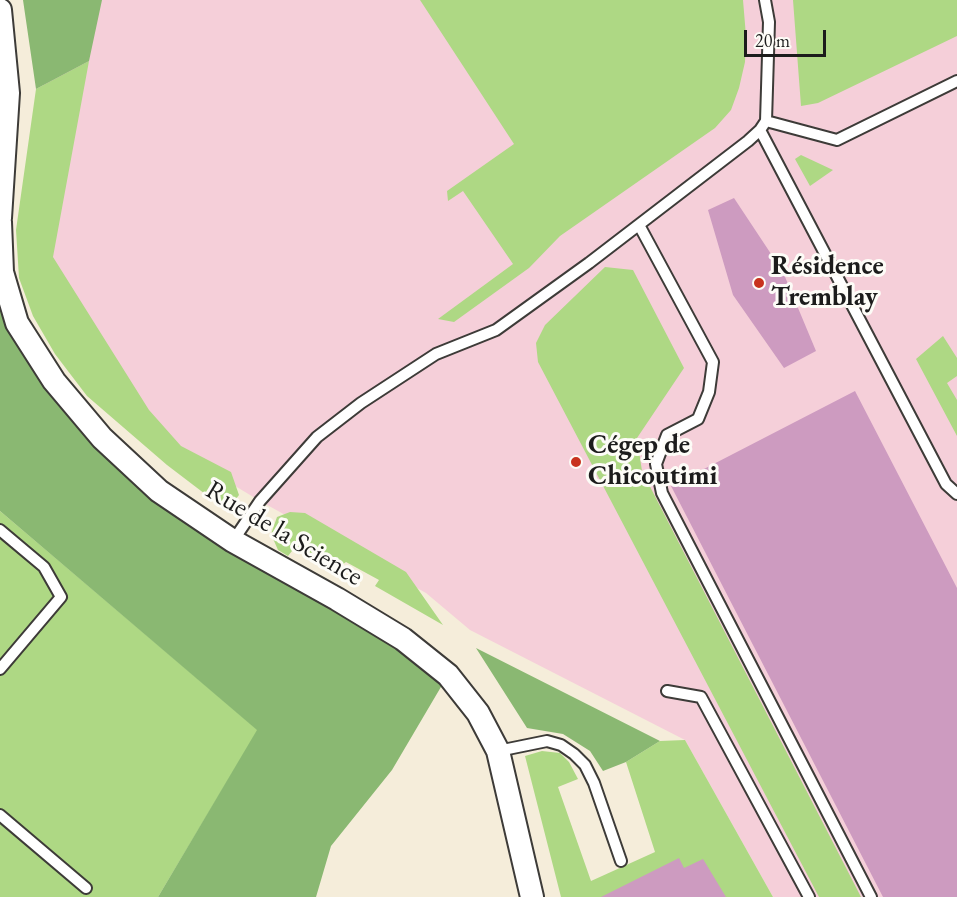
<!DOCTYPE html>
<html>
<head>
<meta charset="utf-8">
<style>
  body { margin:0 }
  #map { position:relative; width:957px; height:897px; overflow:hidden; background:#f5edda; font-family:"EB Garamond",serif }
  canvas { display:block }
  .scale { position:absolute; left:744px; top:30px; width:82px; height:27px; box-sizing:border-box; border:3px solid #1c1c1c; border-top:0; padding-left:8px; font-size:18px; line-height:21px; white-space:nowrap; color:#1c1c1c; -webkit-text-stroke:4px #fdfcf7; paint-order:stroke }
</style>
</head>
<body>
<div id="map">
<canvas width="957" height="897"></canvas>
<div class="scale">20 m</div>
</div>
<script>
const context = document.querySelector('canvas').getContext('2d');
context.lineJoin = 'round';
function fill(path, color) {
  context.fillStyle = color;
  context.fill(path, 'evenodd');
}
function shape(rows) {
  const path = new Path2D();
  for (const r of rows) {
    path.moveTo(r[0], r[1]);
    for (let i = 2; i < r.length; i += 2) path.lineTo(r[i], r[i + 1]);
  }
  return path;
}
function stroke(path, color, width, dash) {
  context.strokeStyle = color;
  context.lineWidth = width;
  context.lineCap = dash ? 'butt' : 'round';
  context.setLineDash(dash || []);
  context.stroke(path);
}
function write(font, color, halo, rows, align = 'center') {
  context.font = font + ' "EB Garamond",serif';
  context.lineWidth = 6;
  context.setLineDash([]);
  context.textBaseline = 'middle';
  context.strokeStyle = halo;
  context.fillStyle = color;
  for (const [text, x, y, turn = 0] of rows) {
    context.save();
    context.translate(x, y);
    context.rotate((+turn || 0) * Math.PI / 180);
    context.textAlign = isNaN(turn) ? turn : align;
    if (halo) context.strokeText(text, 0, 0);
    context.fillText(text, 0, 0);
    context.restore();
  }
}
const built = shape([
  [32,0,957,0,957,897,773,897,685,740,470,630,426,593,260,501,129,422,27,225,38,155,44,78]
]);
const green = shape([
  [420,0,743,0,746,36,745,62,739,88,731,110,715,128,560,236,529,268,454,322,438,319,513,264,463,191,448,201,447,191,514,144],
  [793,0,957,0,957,36,818,103,801,106],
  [89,61,53,257,149,410,181,446,231,472,239,495,232,504,220,504,209,497,167,465,87,396,55,354,33,316,19,278,16,230,36,89],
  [801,155,833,170,810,186,795,159],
  [605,267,633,270,684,368,637,438,642,471,861,897,819,897,538,362,536,343,545,325],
  [943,336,957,358,957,376,947,383,957,400,957,436,916,359],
  [0,511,258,730,158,897,0,897],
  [290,512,305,513,406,572,443,625,375,586,379,580,346,562,339,567,314,553,292,551,288,556,278,550,271,534,277,517],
  [685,740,773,897,561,897,525,756,542,751,560,753,569,762,578,779,558,787,591,881,655,852,626,762,660,741]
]);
const forest = shape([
  [23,0,102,0,89,61,36,89],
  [0,222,17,323,159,491,448,675,392,770,331,846,316,897,158,897,257,730,0,511],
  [476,648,660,741,626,762,603,771,590,751,563,734,527,728]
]);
const building = shape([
  [734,198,783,272,816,351,784,368,733,295,708,210],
  [855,391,957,588,957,897,883,897,671,486],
  [679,858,684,868,703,859,726,897,601,897]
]);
const lane = shape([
  [765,0,769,22,766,121],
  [766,121,760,130,946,484,957,494],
  [766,121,837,140,957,81],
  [639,225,713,362,709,392,698,419,667,435,656,464,662,493,871,897],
  [0,530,44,567,61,597,0,669],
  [233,541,260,501,317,437,361,403,436,354,496,330,589,263,748,141,760,130],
  [667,691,701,697,809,897],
  [498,751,547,741,561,745,574,754,585,765,594,783,621,861],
  [0,815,86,888]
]);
const street = shape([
  [0,10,8,93,0,218],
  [0,222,2,272,17,323,54,381,102,438,159,491,233,541,337,599,403,639,448,675,478,713,498,751,532,897]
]);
const markers = [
  [759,283,6,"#c8321e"],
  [576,462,6,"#c8321e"]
];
const poiNames = [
  ["Résidence",771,267],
  ["Tremblay",771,298],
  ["Cégep de",588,446],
  ["Chicoutimi",588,477]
];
const streetNames = [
  ["Rue de la Science",284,534,31]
];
fill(built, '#f5cfd9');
fill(green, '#aed884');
fill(forest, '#8ab872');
fill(building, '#cd9bc0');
stroke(lane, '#3d3b38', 14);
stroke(street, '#3d3b38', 26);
stroke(lane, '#fff', 10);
stroke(street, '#fff', 22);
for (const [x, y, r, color] of markers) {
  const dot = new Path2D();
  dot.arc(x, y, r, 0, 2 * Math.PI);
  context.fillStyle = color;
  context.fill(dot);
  stroke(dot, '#fdfcf7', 2);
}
write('bold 27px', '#1c1c1c', '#fdfcf7', poiNames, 'left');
write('27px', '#1c1c1c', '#fdfcf7', streetNames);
</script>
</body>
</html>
